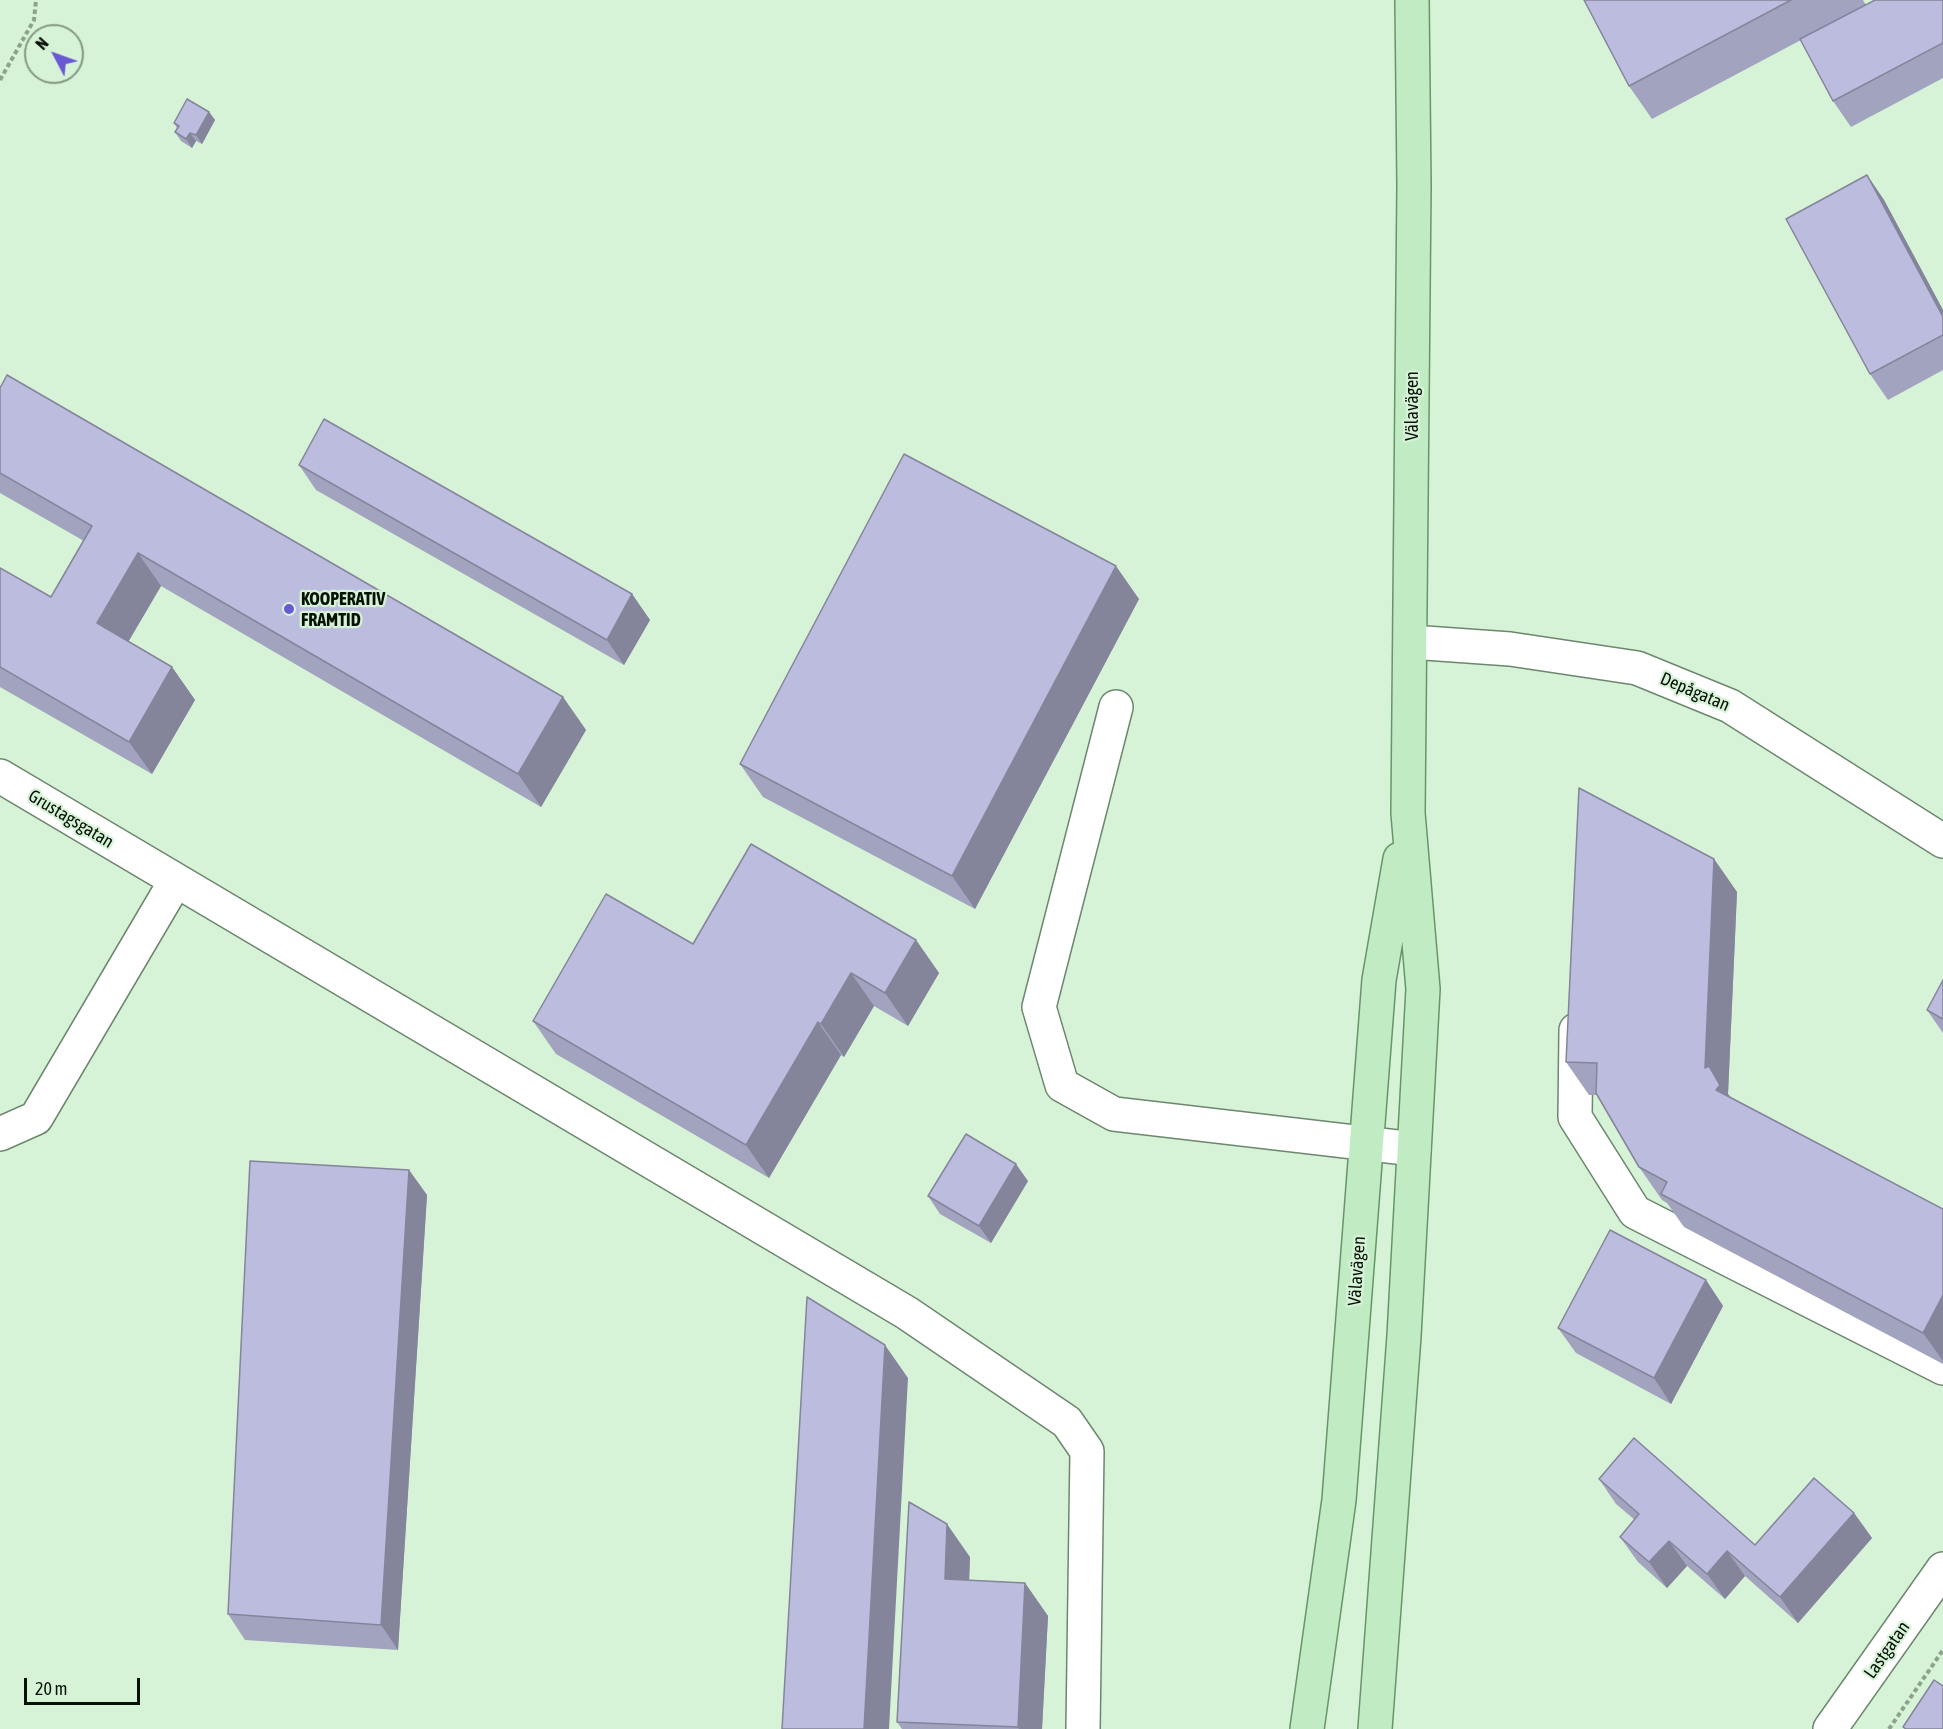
<!DOCTYPE html>
<html>
<head>
<meta charset="utf-8">
<style>
  body { margin:0 }
  #map { position:relative; width:1943px; height:1729px; overflow:hidden; background:#d7f3d7; font-family:"Asap Condensed",sans-serif }
  canvas { display:block }
  .north { position:absolute; left:24px; top:24px; width:60px; height:60px; box-sizing:border-box; background:#d7f3d7; border:2px solid #849984; border-radius:50%; rotate:311deg; font-size:16px; font-weight:700; line-height:24px; text-align:center; color:#081108 }
  .north::after { content:''; display:block; margin:auto; width:21px; height:27px; background:#6959d3; clip-path:polygon(50% 0,100% 100%,50% 72%,0 100%) }
  .scale { position:absolute; left:24px; top:1678px; width:116px; height:27px; box-sizing:border-box; border:3px solid #081108; border-top:0; padding-left:8px; font-size:18px; line-height:21px; white-space:nowrap; color:#081108; -webkit-text-stroke:4px #d7f3d7; paint-order:stroke }
</style>
</head>
<body>
<div id="map">
<canvas width="1943" height="1729"></canvas>
<div class="north">N</div>
<div class="scale">20 m</div>
</div>
<script>
const context = document.querySelector('canvas').getContext('2d');
context.lineJoin = 'round';
function shape(rows) {
  const path = new Path2D();
  for (const r of rows) {
    path.moveTo(r[0], r[1]);
    for (let i = 2; i < r.length; i += 2) path.lineTo(r[i], r[i + 1]);
  }
  return path;
}
function stroke(path, color, width, dash) {
  context.strokeStyle = color;
  context.lineWidth = width;
  context.lineCap = dash ? 'butt' : 'round';
  context.setLineDash(dash || []);
  context.stroke(path);
}
function fill(path, color) {
  context.fillStyle = color;
  context.fill(path, 'evenodd');
}
function write(font, color, halo, rows, align = 'center') {
  context.font = font + ' "Asap Condensed",sans-serif';
  context.lineWidth = 4.5;
  context.setLineDash([]);
  context.textBaseline = 'middle';
  context.strokeStyle = halo;
  context.fillStyle = color;
  for (const [text, x, y, turn = 0] of rows) {
    context.save();
    context.translate(x, y);
    context.rotate((+turn || 0) * Math.PI / 180);
    context.textAlign = isNaN(turn) ? turn : align;
    if (halo) context.strokeText(text, 0, 0);
    context.fillText(text, 0, 0);
    context.restore();
  }
}
const path = shape([
  [0,80,34,20,36,0],
  [1889,1729,1943,1650]
]);
const minor = shape([
  [1411,642,1510,649,1637,668,1730,706,1943,841],
  [1116,707,1039,1007,1062,1085,1114,1114,1414,1149],
  [0,776,907,1313,1067,1422,1087,1451,1083,1729],
  [1576,1030,1575,1117,1635,1212,1943,1368],
  [0,1134,36,1118,175,882],
  [1830,1729,1943,1569]
]);
const major = shape([
  [1307,1729,1339,1500,1379,980,1400,859],
  [1375,1729,1404,1336,1423,989,1408,813,1414,185,1412,0]
]);
const wall = shape([
  [1584,0,1863,0,1866,5,1943,0,1943,78,1851,127,1833,101,1801,40,1652,119,1629,86],
  [209,112,215,120,202,144,196,141,192,148,181,141,175,132,177,128,174,123],
  [1867,175,1884,200,1943,310,1943,370,1888,400,1870,374],
  [0,388,563,697,586,730,541,807,161,586,128,642,172,667,195,700,152,774,0,687,0,568,51,597,84,541,0,493],
  [299,465,632,594,650,620,624,665,316,490],
  [1139,599,975,909,763,797,740,764],
  [1714,859,1737,892,1728,1094,1731,1097,1943,1209,1943,1364,1684,1227,1667,1203,1662,1200,1639,1167,1597,1095,1589,1095,1566,1062],
  [916,940,939,973,908,1026,874,1006,844,1057,841,1055,769,1178,556,1054,533,1021,693,944],
  [1943,980,1943,1033,1927,1010],
  [409,1170,427,1195,398,1650,245,1640,228,1614],
  [1028,1181,991,1243,940,1214,928,1196],
  [1706,1280,1723,1306,1671,1404,1576,1353,1558,1328],
  [1599,1479,1755,1545,1854,1513,1872,1538,1798,1623,1745,1576,1725,1599,1687,1566,1667,1588,1638,1562,1620,1537,1635,1520,1616,1504],
  [970,1557,969,1580,1025,1583,1048,1616,1042,1729,902,1729,897,1722]
]);
const shadedWall = shape([
  [209,112,215,120,202,144,196,135],
  [190,133,196,141,192,148,186,139],
  [1867,175,1884,200,1943,310,1943,317],
  [138,553,161,586,120,656,97,623],
  [1116,566,1139,599,975,909,952,876],
  [632,594,650,620,624,665,607,640],
  [172,667,195,700,152,774,129,742],
  [563,697,586,730,541,807,518,774],
  [1714,859,1737,892,1728,1094,1732,1099,1716,1090,1705,1068],
  [916,940,939,973,908,1026,885,993],
  [851,973,874,1006,844,1057,821,1024],
  [818,1022,841,1055,769,1178,746,1145],
  [1016,1164,1028,1181,991,1243,979,1226],
  [409,1170,427,1195,398,1650,381,1625],
  [1706,1280,1723,1306,1671,1404,1654,1378],
  [1943,1295,1943,1361,1923,1333],
  [885,1345,908,1378,889,1729,864,1729],
  [1854,1513,1872,1538,1798,1623,1780,1597],
  [947,1524,970,1557,968,1612,945,1579],
  [1669,1541,1687,1566,1667,1588,1649,1562],
  [1727,1551,1745,1576,1725,1599,1707,1574],
  [1025,1583,1048,1616,1042,1729,1019,1729,1018,1727]
]);
const building = shape([
  [1584,0,1791,0,1629,86,1584,0],
  [1875,0,1943,0,1943,43,1833,101,1800,39,1875,0],
  [187,99,209,112,196,135,190,133,186,139,175,132,179,126,174,123,187,99],
  [1867,175,1943,317,1943,335,1870,374,1786,219,1867,175],
  [7,375,563,697,518,774,138,553,97,623,172,667,129,742,0,667,0,568,51,597,92,526,0,473,0,388,7,375],
  [324,419,632,594,607,640,299,465,324,419],
  [904,454,1116,566,952,876,740,764,904,454],
  [1579,788,1714,859,1705,1068,1709,1066,1720,1085,1716,1090,1943,1209,1943,1295,1923,1333,1661,1194,1667,1182,1639,1167,1596,1093,1597,1063,1566,1062,1579,788],
  [751,844,916,940,885,993,851,973,821,1024,818,1022,746,1145,533,1021,606,894,693,944,751,844],
  [1943,980,1943,1019,1927,1010,1943,980],
  [966,1134,1016,1164,979,1226,928,1196,966,1134],
  [250,1161,409,1170,381,1625,228,1614,250,1161],
  [1610,1230,1706,1280,1654,1378,1558,1328,1610,1230],
  [807,1297,885,1345,864,1729,782,1729,807,1297],
  [1634,1438,1755,1545,1814,1478,1854,1513,1780,1597,1727,1551,1707,1574,1669,1541,1649,1562,1620,1537,1639,1514,1599,1479,1634,1438],
  [909,1502,947,1524,945,1579,1025,1583,1018,1727,897,1722,909,1502],
  [1934,1680,1943,1686,1943,1729,1906,1729,1903,1727,1934,1680]
]);
const markers = [
  [289,609,6,"#6959d3"]
];
const streetNames = [
  ["Välavägen",1412,406,-90],
  ["Depågatan",1695,692,23],
  ["Grustagsgatan",71,819,31],
  ["Välavägen",1357,1271,-86],
  ["Lastgatan",1887,1650,-55]
];
const poiNames = [
  ["KOOPERATIV",301,599],
  ["FRAMTID",301,620]
];
stroke(minor, '#6d876e', 36);
stroke(major, '#669668', 36);
stroke(path, '#8da28d', 4, [4.5, 3]);
stroke(minor, '#fff', 33);
stroke(major, '#c1ebc3', 33);
fill(wall, '#a2a3bf');
fill(shadedWall, '#84849b');
fill(building, '#bcbdde');
stroke(building, '#84849b', 1.5);
for (const [x, y, r, color] of markers) {
  const dot = new Path2D();
  dot.arc(x, y, r, 0, 2 * Math.PI);
  context.fillStyle = color;
  context.fill(dot);
  stroke(dot, '#d7f3d7', 2);
}
write('18px', '#081108', '#d7f3d7', streetNames);
write('bold 18px', '#081108', '#d7f3d7', poiNames, 'left');
</script>
</body>
</html>
